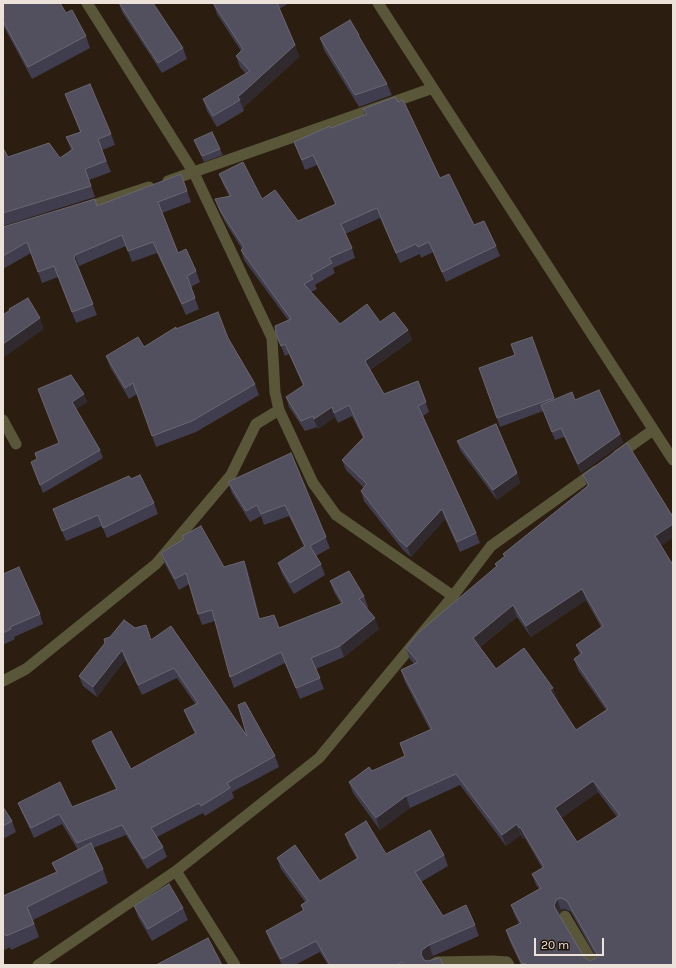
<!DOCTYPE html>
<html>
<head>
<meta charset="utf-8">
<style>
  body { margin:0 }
  #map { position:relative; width:676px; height:968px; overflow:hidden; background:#2b1d10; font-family:Karla,sans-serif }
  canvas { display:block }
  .frame { position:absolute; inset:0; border:4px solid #ece2da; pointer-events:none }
  .scale { position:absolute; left:534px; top:938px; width:70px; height:18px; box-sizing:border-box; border:2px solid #ece2da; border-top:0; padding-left:5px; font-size:12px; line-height:14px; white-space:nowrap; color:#ece2da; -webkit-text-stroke:3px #211407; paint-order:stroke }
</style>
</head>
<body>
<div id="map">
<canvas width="676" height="968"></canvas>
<div class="frame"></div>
<div class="scale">20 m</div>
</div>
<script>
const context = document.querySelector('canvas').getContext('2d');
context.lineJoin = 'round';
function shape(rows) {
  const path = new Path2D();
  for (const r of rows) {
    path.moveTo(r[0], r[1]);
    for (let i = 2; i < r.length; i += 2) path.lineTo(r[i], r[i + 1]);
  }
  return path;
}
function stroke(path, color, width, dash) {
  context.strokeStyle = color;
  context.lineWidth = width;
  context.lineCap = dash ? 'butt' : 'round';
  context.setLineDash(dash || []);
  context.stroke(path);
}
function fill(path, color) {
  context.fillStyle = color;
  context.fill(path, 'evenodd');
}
const minor = shape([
  [87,3,194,173,272,338,275,392,279,410,313,483,336,515,453,596],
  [378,3,673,460],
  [168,181,433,88],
  [84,208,149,187],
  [3,420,16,444],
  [618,455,653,430],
  [3,681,26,669,156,564,231,475,256,424,279,410],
  [176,871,235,965],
  [565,916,594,965],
  [38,965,176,871,319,758,453,596,491,546,596,471],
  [432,965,437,962,493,961,507,962,509,965]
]);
const wall = shape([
  [3,3,66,13,86,36,90,48,32,79,3,25],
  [119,3,183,48,187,59,162,73,122,12],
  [213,3,289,3,279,9,295,45,299,57,243,108,244,111,217,127,207,111,203,99,246,74,240,67,236,56,241,51,217,14],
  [359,35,362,42,387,84,392,95,359,107,324,50,320,38],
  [65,94,111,134,115,145,102,150,111,172,89,180,95,197,3,226,3,148,8,157,60,158,71,150,66,137,80,132],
  [363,109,440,178,474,225,496,246,500,256,446,282,433,252,421,258,420,254,400,263,380,218,345,234,352,248,355,258,333,268,335,273,315,285,317,289,311,292,340,324,380,322,408,330,412,340,370,370,384,394,418,381,429,412,423,416,476,533,480,543,460,552,445,519,411,557,403,550,364,501,361,491,364,488,346,470,342,460,363,438,352,416,338,423,335,417,318,429,317,427,305,431,289,407,286,397,303,386,289,354,285,356,276,334,288,320,244,260,241,250,242,249,225,222,219,209,215,199,229,196,223,184,219,174,298,221,335,204,317,165,305,170,294,142,365,115],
  [194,140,220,149,223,155,204,162],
  [181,174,191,202,162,213,178,253,196,271,200,282,191,287,199,309,186,315,157,253,132,262,126,246,79,266,79,268,97,315,76,323,58,277,42,283,31,253,3,269,3,227,95,199,97,206],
  [176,329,228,338,255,384,259,395,196,432,156,447,137,394,129,399,110,367,106,356,144,347],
  [532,337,554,399,575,400,620,434,623,443,581,473,564,437,555,440,543,411,500,427,479,368,515,355],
  [84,394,87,402,76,409,100,450,103,458,43,493,34,470,37,459,35,453,59,443],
  [457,441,517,473,520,483,497,500,460,450],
  [291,453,330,548,316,556,321,564,325,575,294,594,282,574,278,563,304,547,289,516,264,525,261,516,250,522,232,493,228,482],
  [583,475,661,545,673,965,521,965,510,942,506,930,519,924,515,916,511,905,539,889,536,885,532,874,542,868,525,838,523,839,521,835,506,846,460,785,410,808,380,830,353,793,349,782,405,756,400,743,430,730,405,682,401,670,414,664,410,659,406,648,496,567,495,564,504,557,503,554,587,486],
  [586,600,601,627,576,645,580,655,574,659,578,670,606,710,576,730,556,700,558,699,496,669,480,647,517,617,531,637],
  [598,792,617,817,577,842,561,818],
  [565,909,571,912,596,957,596,958,590,961,584,957,559,915,561,910],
  [131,479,154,503,158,514,107,538,102,526,66,541,53,509],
  [182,536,224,567,244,561,248,572,260,619,279,628,341,604,334,592,330,581,364,596,368,607,367,608,379,629,344,657,316,669,324,689,300,699,285,663,234,688,230,677,215,621,202,625,198,614,189,584,179,590,165,564,161,553,183,539],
  [3,574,40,614,43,624,14,637,15,639,3,645],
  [151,640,247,736,275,756,279,767,232,792,234,798,205,816,203,813,157,837,163,847,167,857,147,869,126,835,93,848,103,869,108,883,33,920,39,937,11,950,10,947,3,951,3,896,56,872,52,863,78,850,62,824,34,838,22,813,18,803,72,807,116,789,96,751,92,741,131,769,195,734,188,720,184,710,196,705,177,678,142,695,125,660,97,697,83,686,79,676,105,643],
  [3,807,12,821,16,832,3,839],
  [345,834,386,854,444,855,448,866,421,882,443,916,475,925,479,936,433,956,427,961,443,965,328,965,320,952,295,965,282,965,270,942,266,931,303,911,301,905,305,902,281,869,277,858,320,881,357,859,349,845],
  [134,906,183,908,188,920,152,941,138,917]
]);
const shadedWall = shape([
  [295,45,299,57,243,108,238,97],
  [3,88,5,92,3,94],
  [75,255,79,266,78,269,74,258],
  [40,318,44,329,3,358,3,344],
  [408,330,412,340,368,371,365,361],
  [84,394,87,402,75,410,72,402],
  [332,407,335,417,318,429,314,419],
  [620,434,623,443,581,473,578,464],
  [517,473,520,483,497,500,493,490],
  [442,509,445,519,411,557,407,547],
  [673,524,673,538,659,547,655,536],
  [244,561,248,572,263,630,259,619],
  [582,589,586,600,531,637,526,626],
  [513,605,517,617,477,649,473,638],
  [375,618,379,629,344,657,340,646],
  [122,650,125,660,97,697,93,687],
  [553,688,558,699,554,701,550,690],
  [593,781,598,792,559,819,555,808],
  [406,796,410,808,380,830,376,818],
  [517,824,521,835,506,846,502,835],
  [520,827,525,838,523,839,519,828],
  [557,899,561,910,558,916,554,905],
  [429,945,433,956,426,961,425,965,421,954,422,950]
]);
const building = shape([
  [3,3,60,3,66,13,72,10,86,36,28,67,3,21,3,3],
  [119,3,153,3,183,48,158,63,119,3],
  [213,3,277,3,295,45,238,97,240,100,213,116,203,99,250,71,236,56,243,49,213,3],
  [350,20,359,35,358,35,387,84,355,95,320,38,350,20],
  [90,84,111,134,98,139,106,161,85,169,91,186,3,213,3,148,8,157,49,143,60,158,73,149,66,137,81,132,65,94,90,84],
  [395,97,398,102,403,100,440,178,449,174,474,225,484,221,496,246,442,272,429,242,418,247,416,244,396,253,377,208,341,224,352,248,329,258,332,263,311,275,313,279,304,284,340,324,367,304,380,322,394,312,408,330,365,361,384,394,418,381,426,402,418,406,476,533,457,542,442,509,407,547,399,540,361,491,367,484,342,460,364,437,349,405,334,413,332,407,314,419,313,416,301,421,286,397,304,385,285,344,281,346,276,334,275,326,291,319,241,250,244,247,221,212,215,199,231,196,219,174,243,162,262,199,275,190,298,221,336,204,313,155,302,160,294,142,330,126,331,128,367,114,363,109,395,97],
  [212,132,220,149,202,156,194,140,212,132],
  [181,174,187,191,158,202,178,253,186,249,196,271,187,276,195,298,182,304,153,242,128,251,122,235,75,255,74,258,93,304,72,312,54,266,38,272,27,242,3,256,3,227,95,199,97,206,181,174],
  [28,298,40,318,3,344,3,315,10,310,9,309,28,298],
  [218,312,228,338,255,384,192,421,152,436,133,383,125,388,106,356,138,337,144,347,176,327,176,329,218,312],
  [532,337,554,398,497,418,479,368,515,355,511,344,532,337],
  [71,375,84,394,72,402,100,450,40,485,31,462,37,459,35,453,59,443,38,389,71,375],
  [599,390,620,434,578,464,561,428,552,432,541,405,572,392,575,400,599,390],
  [496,424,517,473,493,490,457,441,496,424],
  [627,443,673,517,673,524,655,536,673,565,673,965,527,965,525,963,522,964,506,930,521,923,511,905,541,888,532,874,544,867,520,827,519,828,517,824,502,835,456,774,406,796,376,818,349,782,369,767,372,771,405,756,400,743,432,729,401,670,418,662,406,648,419,632,497,566,495,564,505,556,503,554,589,485,583,475,627,443],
  [582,589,603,626,576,645,582,653,574,659,608,709,576,730,550,690,553,688,524,648,496,669,473,638,513,605,526,626,582,589],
  [593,781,620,815,577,842,555,808,593,781],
  [561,898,567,901,597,954,596,958,590,961,584,957,555,908,554,905,557,899,561,898],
  [291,453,326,537,310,546,321,564,290,583,278,563,305,546,285,505,261,514,257,505,246,511,228,482,291,453],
  [140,475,154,503,103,528,98,515,62,531,53,509,129,476,131,479,140,475],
  [201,526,224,567,244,561,259,619,274,615,279,628,343,603,330,581,349,571,364,596,359,599,375,618,340,646,311,658,320,678,296,688,281,652,230,677,212,610,198,614,186,573,175,579,161,553,184,539,182,536,201,526],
  [19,567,40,614,10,627,11,629,3,633,3,574,19,567],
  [124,620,135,628,146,625,151,640,171,626,247,736,238,705,245,702,275,756,227,783,230,788,201,806,199,803,151,828,163,847,143,859,122,825,77,843,59,814,31,828,18,803,60,782,72,807,117,789,92,741,111,731,131,769,196,733,184,710,198,703,174,668,138,685,122,650,93,687,79,676,105,643,104,639,110,637,124,620],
  [3,807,12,821,3,826,3,807],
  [366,821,386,854,430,830,444,855,415,872,443,916,466,905,475,925,429,945,422,950,421,954,424,960,428,961,440,958,443,965,404,965,402,962,397,965,367,965,367,964,366,965,330,965,316,941,281,959,266,931,304,910,301,905,308,901,277,858,295,845,320,881,358,858,345,834,366,821],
  [91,843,103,869,27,907,34,924,6,936,5,934,3,935,3,896,57,872,52,863,91,843],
  [169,884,183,908,148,929,134,906,169,884],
  [208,938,222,965,156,965,208,938]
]);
stroke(minor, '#59563a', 11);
fill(wall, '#403e4e');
fill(shadedWall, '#302a2f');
fill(building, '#52505e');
stroke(building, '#6a6771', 1);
</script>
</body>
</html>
